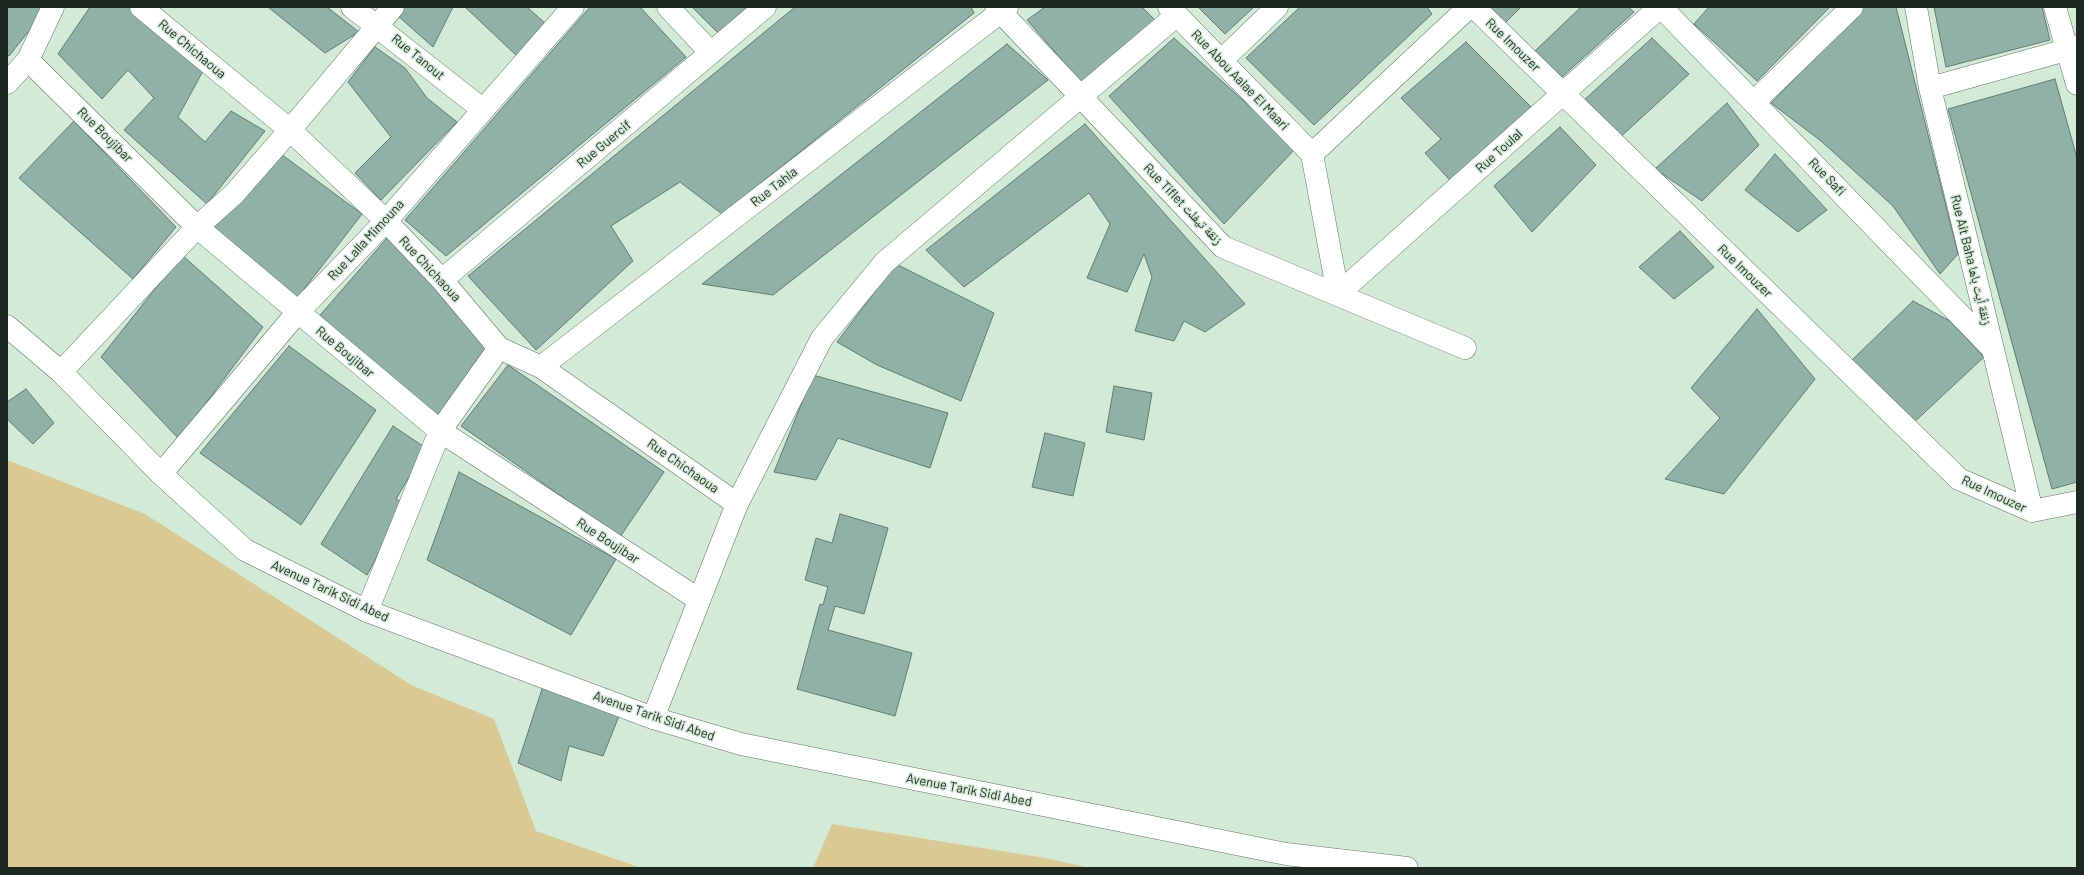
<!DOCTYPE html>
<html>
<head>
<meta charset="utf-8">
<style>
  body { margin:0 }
  #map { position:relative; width:2084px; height:875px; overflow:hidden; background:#d3ead6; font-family:Barlow,sans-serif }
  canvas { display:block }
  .frame { position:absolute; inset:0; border:8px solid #1f2820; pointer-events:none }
</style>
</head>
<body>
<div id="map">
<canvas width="2084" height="875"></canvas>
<div class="frame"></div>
</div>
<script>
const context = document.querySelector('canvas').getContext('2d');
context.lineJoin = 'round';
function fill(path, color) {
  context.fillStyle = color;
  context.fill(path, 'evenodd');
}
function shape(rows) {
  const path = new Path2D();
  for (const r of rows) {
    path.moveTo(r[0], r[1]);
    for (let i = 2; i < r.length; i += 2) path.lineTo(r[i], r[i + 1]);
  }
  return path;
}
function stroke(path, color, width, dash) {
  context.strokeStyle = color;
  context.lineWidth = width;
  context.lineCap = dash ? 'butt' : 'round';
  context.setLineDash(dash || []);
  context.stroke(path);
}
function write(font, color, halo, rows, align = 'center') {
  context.font = font + ' Barlow,"Noto Naskh Arabic",sans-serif';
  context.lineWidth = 3;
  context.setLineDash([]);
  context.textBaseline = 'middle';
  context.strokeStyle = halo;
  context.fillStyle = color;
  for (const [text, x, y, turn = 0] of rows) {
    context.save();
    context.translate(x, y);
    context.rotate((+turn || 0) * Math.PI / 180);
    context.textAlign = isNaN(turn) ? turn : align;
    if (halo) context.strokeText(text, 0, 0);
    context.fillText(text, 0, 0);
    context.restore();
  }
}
const green = shape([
  [7,460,145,514,411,685,494,719,536,831,641,868,7,868],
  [832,824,1045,858,1090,868,813,868]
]);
const building = shape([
  [7,7,39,7,44,12,9,56,7,55,7,7],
  [90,7,128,7,203,71,178,117,205,142,231,111,265,131,207,204,124,130,154,98,128,70,102,99,58,54,90,7],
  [268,7,327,7,359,32,325,53,268,7],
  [405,7,453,7,433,47,398,16,405,7],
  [465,7,527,7,546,24,518,57,465,7],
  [590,7,640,7,686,57,446,256,405,220,590,7],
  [692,7,750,7,719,34,692,7],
  [795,7,971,7,974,13,722,214,680,182,611,226,633,261,536,350,468,276,795,7],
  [1045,7,1142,7,1157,22,1082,83,1027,20,1045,7],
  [1198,7,1254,7,1225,34,1198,7],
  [1300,7,1427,7,1432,14,1314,125,1246,58,1300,7],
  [1484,7,1521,7,1502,26,1484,7],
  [1581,7,1628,7,1634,12,1562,77,1535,51,1581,7],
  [1709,7,1830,7,1757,81,1694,24,1709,7],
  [1864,7,1896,7,1958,254,1940,274,1893,206,1821,141,1771,103,1864,7],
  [1934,7,2042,7,2050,40,1946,67,1934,7],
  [1174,38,1296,148,1224,224,1109,96,1174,38],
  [1652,38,1689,74,1615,142,1582,102,1652,38],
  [1466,42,1536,112,1457,188,1425,153,1441,139,1401,98,1466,42],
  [1007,44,1048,80,773,295,702,284,1007,44],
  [375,47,405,68,427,98,457,122,381,200,355,173,391,137,348,82,375,47],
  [2055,79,2077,158,2077,482,2052,489,1948,109,2055,79],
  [1727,103,1759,145,1702,201,1655,169,1727,103],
  [74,121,176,227,133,279,19,178,74,121],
  [1085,124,1245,304,1205,332,1184,321,1174,341,1135,331,1152,277,1144,254,1127,292,1087,278,1110,224,1089,193,964,287,926,250,1085,124],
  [1560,127,1596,165,1532,232,1494,186,1560,127],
  [281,154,362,214,295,301,212,225,281,154],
  [1775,154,1827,210,1798,232,1745,190,1775,154],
  [1680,231,1714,267,1674,299,1639,267,1680,231],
  [387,238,493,344,444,420,315,321,387,238],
  [182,255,263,327,179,439,101,357,182,255],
  [896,264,994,313,961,401,877,365,837,342,896,264],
  [1913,301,1950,321,1984,357,1910,426,1852,360,1913,301],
  [1757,309,1815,379,1724,494,1665,479,1720,418,1691,388,1757,309],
  [289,346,376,410,301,525,200,453,289,346],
  [508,365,664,472,620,537,461,426,508,365],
  [813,375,948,413,930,468,838,438,816,480,774,472,813,375],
  [1114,386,1152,393,1144,440,1106,432,1114,386],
  [26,389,54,423,33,444,7,419,7,402,26,389],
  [393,426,426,448,396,499,405,504,367,575,321,544,393,426],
  [1045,433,1085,443,1073,496,1032,487,1045,433],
  [459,472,616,559,571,635,427,560,459,472],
  [840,514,888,528,864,614,835,606,828,630,912,653,895,716,797,689,820,604,823,605,828,587,805,580,816,538,832,543,840,514],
  [543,686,621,711,603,756,569,746,561,781,518,763,543,686]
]);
const street = shape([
  [141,7,290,130,386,221,442,280,499,348,541,367,737,504],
  [352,7,482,109],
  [668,7,711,53],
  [996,7,1223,247,1465,348],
  [1169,7,1312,154],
  [1474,7,1959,479,2032,511],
  [1661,7,1993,349],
  [1916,7,1930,88,2032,511],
  [2055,7,2077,84],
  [28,60,197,227,440,431,698,599],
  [1221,61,1277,7],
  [7,83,28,60,53,7],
  [1930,88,2077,47],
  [1754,102,1852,7],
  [1312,154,1469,7],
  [1312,154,1338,294],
  [442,280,765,7],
  [1338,294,1660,7],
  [541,367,1007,7],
  [61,372,197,227,234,194,290,130,393,7],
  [161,474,297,313,386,221,573,7],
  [2032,511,2077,502],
  [367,611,440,431,499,348],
  [653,718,737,504,822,338,885,262,1177,15]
]);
const secondary = shape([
  [7,326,61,372,161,474,245,550,367,611,653,718,741,744,1286,854,1407,868]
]);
const streetNames = [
  ["Rue Imouzer",1513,45,44],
  ["Rue Chichaoua",192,49,40],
  ["Rue Tanout",418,57,39],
  ["Rue Abou Aalae El Maari",1240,80,46],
  ["Rue Boujibar",105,135,45],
  ["Rue Guercif",604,144,-40],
  ["Rue Toulal",1499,151,-42],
  ["Rue Safi",1827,177,46],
  ["Rue Tahla",774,187,-38],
  ["Rue Tiflet زنقة تيفلت",1183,204,46],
  ["Rue Lalla Mimouna",366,240,-47],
  ["Rue Ait Baha زنقة أيت باها",1971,260,76],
  ["Rue Chichaoua",430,269,47],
  ["Rue Imouzer",1745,271,44],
  ["Rue Boujibar",345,352,40],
  ["Rue Chichaoua",683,466,35],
  ["Rue Imouzer",1994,494,25],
  ["Rue Boujibar",608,541,33],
  ["Avenue Tarik Sidi Abed",330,591,25],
  ["Avenue Tarik Sidi Abed",654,716,19],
  ["Avenue Tarik Sidi Abed",969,790,11]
];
fill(green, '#d9c995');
fill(building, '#91b0a8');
stroke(building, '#5e7c74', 1);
stroke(street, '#617564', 23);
stroke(secondary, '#617564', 23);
stroke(street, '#fff', 22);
stroke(secondary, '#fff', 22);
write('13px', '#1f2820', '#d3ead6', streetNames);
</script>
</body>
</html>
